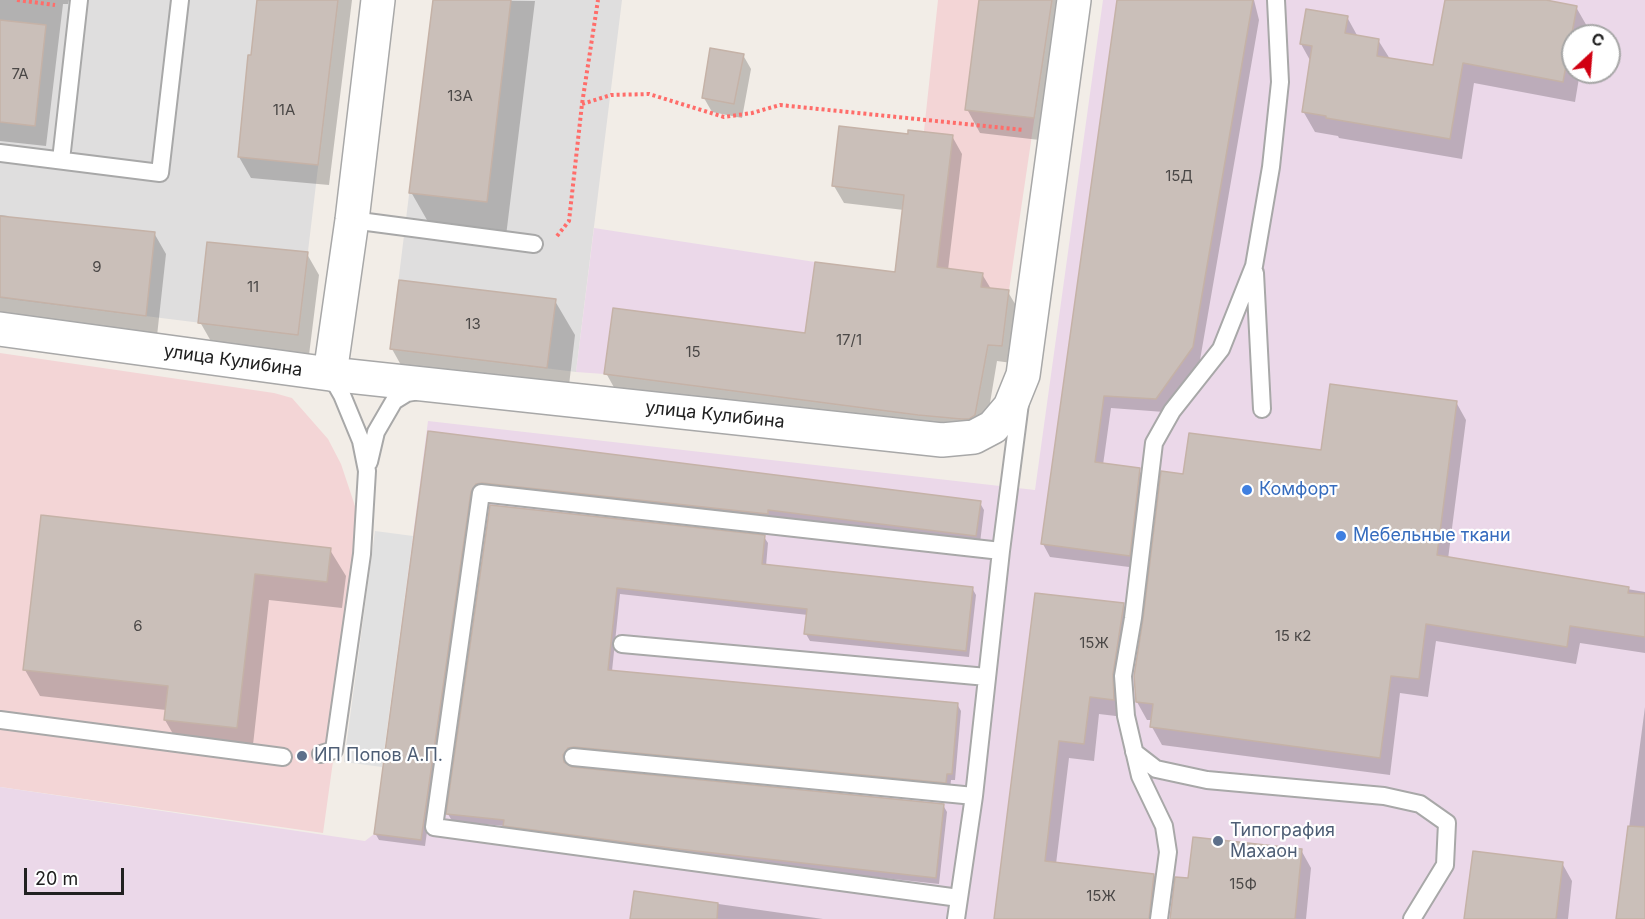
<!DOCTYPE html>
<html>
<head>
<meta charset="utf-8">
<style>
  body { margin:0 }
  #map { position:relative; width:1645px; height:919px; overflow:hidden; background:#f2ede7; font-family:Inter,sans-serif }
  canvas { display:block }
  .north { position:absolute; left:1561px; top:24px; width:60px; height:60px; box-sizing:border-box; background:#fff; border:2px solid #a6a6a6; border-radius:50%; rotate:26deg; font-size:16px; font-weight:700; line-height:24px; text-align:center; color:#212121 }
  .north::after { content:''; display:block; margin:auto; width:21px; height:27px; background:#d10011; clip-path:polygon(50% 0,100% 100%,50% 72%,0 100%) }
  .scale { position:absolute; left:24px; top:868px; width:100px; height:27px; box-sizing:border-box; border:3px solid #212121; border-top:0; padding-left:8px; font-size:18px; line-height:21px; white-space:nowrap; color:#212121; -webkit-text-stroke:4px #fff; paint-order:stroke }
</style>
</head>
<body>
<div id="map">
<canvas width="1645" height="919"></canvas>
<div class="north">С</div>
<div class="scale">20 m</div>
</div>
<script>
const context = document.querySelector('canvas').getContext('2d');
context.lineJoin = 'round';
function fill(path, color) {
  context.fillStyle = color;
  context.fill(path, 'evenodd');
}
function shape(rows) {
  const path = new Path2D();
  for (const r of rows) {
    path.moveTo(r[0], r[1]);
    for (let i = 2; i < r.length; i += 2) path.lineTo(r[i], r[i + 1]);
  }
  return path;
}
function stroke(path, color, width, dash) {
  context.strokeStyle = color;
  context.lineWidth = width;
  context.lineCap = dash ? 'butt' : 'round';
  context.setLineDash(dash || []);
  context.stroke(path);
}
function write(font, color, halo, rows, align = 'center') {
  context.font = font + ' Inter,sans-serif';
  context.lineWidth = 4.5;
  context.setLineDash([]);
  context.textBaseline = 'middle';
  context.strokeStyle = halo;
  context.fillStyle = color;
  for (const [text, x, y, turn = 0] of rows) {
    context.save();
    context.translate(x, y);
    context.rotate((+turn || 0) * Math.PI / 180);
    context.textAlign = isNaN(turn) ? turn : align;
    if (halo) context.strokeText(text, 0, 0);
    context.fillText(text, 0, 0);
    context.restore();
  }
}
const residential = shape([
  [0,0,338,0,298,335,0,298],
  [433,0,622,0,576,372,390,349]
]);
const commercial = shape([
  [938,0,1052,0,1009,290,1002,346,956,341,897,255,906,173,893,193,832,186,839,126,907,134,908,130,924,131],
  [0,353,274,393,292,398,328,439,341,464,355,506,362,554,323,833,0,787]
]);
const industrial = shape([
  [1103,0,1645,0,1645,919,0,919,0,787,365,841,374,834,428,421,1035,490],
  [1573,36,1609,36,1609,72,1573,72],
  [594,228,815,262,903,273,926,352,918,415,604,374,576,372]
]);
const parking = shape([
  [375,531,413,536,382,767,344,762]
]);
const shadow = shape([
  [0,0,69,0,68,4,63,4,46,146,0,141],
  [259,0,352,0,329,185,251,178,239,157],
  [434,0,535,1,506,236,431,227,411,192],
  [981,0,1059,0,1048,141,980,133,967,109],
  [1118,0,1254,0,1259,20,1200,360,1164,412,1111,408,1103,465,1139,470,1147,483,1137,568,1050,557,1043,544],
  [1447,0,1538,0,1576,7,1588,28,1587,36,1573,36,1573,72,1580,72,1575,102,1474,83,1462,159,1339,138,1338,136,1315,132,1303,111,1311,62,1301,44,1347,17,1358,37,1378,40,1390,59,1434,67],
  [743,55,751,69,742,118,712,112,704,98],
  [909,136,952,136,962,154,948,270,982,274,991,289,1008,292,1018,309,1012,363,997,361,985,433,616,391,606,373,807,335,896,274,904,210,844,203,834,186],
  [0,215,8,216,9,218,154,233,166,254,157,336,0,316],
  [307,254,319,275,309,355,212,343,200,322],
  [555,301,575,335,567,402,411,383,392,349],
  [1456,402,1466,420,1448,559,1645,592,1645,653,1580,643,1576,664,1436,641,1428,697,1400,693,1390,775,1162,745,1152,727,1152,720,1147,720,1137,702,1184,476,1322,452],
  [430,433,980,503,984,510,980,543,771,516,771,521,474,499,425,846,379,840,375,833],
  [491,506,764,537,768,543,766,566,972,588,976,595,969,657,810,641,806,634,808,615,620,594,612,671,957,704,961,711,955,780,951,780,950,789,572,754,566,763,571,769,943,805,947,812,939,884,682,856,509,832,505,826,452,821,448,814],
  [42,517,330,550,346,576,342,608,269,600,252,754,180,746,165,720,166,710,40,696,25,670],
  [1036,595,1123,604,1134,622,1124,717,1099,714,1094,761,1069,758,1056,864,1154,875,1164,893,1160,919,996,919],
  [1645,707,1645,919,1617,919],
  [1301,850,1311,868,1306,919,1171,919,1190,880],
  [1562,863,1572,881,1568,919,1466,919],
  [635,892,823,919,632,919]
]);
const building = shape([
  [257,0,338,0,318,165,238,157,248,55,251,55,257,0],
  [433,0,511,0,487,202,409,193,433,0],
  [979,0,1052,0,1034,118,965,110,979,0],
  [1117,0,1253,0,1193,347,1156,399,1104,396,1095,462,1140,468,1130,556,1041,544,1117,0],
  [1445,0,1546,0,1577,6,1563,82,1463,63,1450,139,1326,118,1326,116,1302,112,1312,46,1300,44,1306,9,1348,16,1345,33,1379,39,1377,56,1433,65,1445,0],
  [0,20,46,25,35,126,0,122,0,20],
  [710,48,744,54,734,104,702,98,710,48],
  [839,126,908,134,908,130,953,135,937,267,983,273,981,287,1009,290,1002,346,988,345,975,415,969,419,961,419,918,415,604,374,613,308,805,333,815,262,895,272,904,195,832,186,839,126],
  [0,216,155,232,146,316,0,297,0,216],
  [207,242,308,252,298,335,198,323,207,242],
  [399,280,556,299,547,368,390,349,399,280],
  [1330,384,1457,401,1437,555,1629,587,1628,593,1645,594,1645,637,1570,626,1567,647,1426,624,1419,679,1391,676,1380,758,1150,727,1153,704,1136,702,1134,676,1143,619,1161,471,1183,474,1189,433,1321,450,1330,384],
  [428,431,981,501,976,536,768,510,768,514,482,483,476,484,471,492,421,840,374,834,428,431],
  [490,505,765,535,762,564,973,587,966,651,804,634,807,609,617,588,608,670,958,703,952,774,947,774,946,783,574,747,568,748,563,755,564,762,572,767,944,804,936,878,678,849,503,826,504,820,446,814,490,505],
  [41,515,331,548,327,582,255,574,237,728,164,720,168,686,23,670,41,515],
  [1035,593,1124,603,1113,674,1114,700,1090,697,1084,744,1059,741,1045,861,1154,874,1149,919,994,919,1035,593],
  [1628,826,1645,827,1645,919,1616,919,1628,826],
  [1193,837,1302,849,1295,919,1170,919,1175,877,1188,878,1193,837],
  [1473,851,1563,862,1556,919,1464,919,1473,851],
  [634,891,718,903,717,919,630,919,634,891]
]);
const path = shape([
  [17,0,55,5],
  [582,104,611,95,649,94,724,117,752,113,780,105,1024,130],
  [557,236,569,221,582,104,598,0]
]);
const service = shape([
  [0,153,160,173,180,0],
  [61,160,79,0],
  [352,220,534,244],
  [1255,273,1262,409],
  [369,462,376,432,394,401,407,393,419,391],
  [622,644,987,677],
  [0,720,283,757],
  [1134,752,1156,769,1207,780,1384,796,1420,804,1447,823,1445,865,1412,919],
  [321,754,334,750,362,554,367,471,361,441,342,395,330,374],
  [573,757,974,796],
  [959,898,434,827,481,493,1001,551],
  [956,919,974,796,1001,551,1020,403],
  [1159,919,1168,852,1164,826,1140,776,1126,716,1123,676,1133,618,1154,443,1172,411,1221,349,1254,266,1271,167,1280,82,1276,0]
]);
const minor = shape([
  [0,329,330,374,942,440,974,437,993,427,1010,407,1023,375,1074,0],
  [330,374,352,220,378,0]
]);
const markers = [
  [1247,490,6,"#3f7fe0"],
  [1341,536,6,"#3f7fe0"],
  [302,756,6,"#5c6f8a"],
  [1218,841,6,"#5c6f8a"]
];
const numberNames = [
  ["7А",20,74],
  ["13А",460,96],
  ["11А",284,110],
  ["15Д",1179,176],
  ["9",97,267],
  ["11",253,287],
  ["13",473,324],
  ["17/1",849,340],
  ["15",693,352],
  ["6",138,626],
  ["15 к2",1293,636],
  ["15Ж",1094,643],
  ["15Ф",1243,884],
  ["15Ж",1101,896]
];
const streetNames = [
  ["улица Кулибина",233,361,8],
  ["улица Кулибина",715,415,6]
];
const shopNames = [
  ["Комфорт",1259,490],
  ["Мебельные ткани",1353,536]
];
const serviceNames = [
  ["ИП Попов А.П.",314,756],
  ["Типография",1230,831],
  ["Махаон",1230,852]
];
fill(residential, '#dfdede');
fill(commercial, '#f3d5d6');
fill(industrial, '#ebd8e9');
fill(parking, '#e1e1e1');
fill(shadow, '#0003');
fill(building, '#cabfb9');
stroke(building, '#c5b2a7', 1.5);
stroke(service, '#a8a8a8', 20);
stroke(minor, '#a8a8a8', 36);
stroke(path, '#ff6d6a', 4, [3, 3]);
stroke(service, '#fff', 16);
stroke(minor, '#fff', 33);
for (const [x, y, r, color] of markers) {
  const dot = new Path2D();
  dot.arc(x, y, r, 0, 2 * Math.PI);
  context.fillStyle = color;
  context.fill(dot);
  stroke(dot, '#fff', 2);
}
write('15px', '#4b4847', null, numberNames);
write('18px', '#212121', '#fff', streetNames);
write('18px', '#366cbe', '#fff', shopNames, 'left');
write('18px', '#4e5e75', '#fff', serviceNames, 'left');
</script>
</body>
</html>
